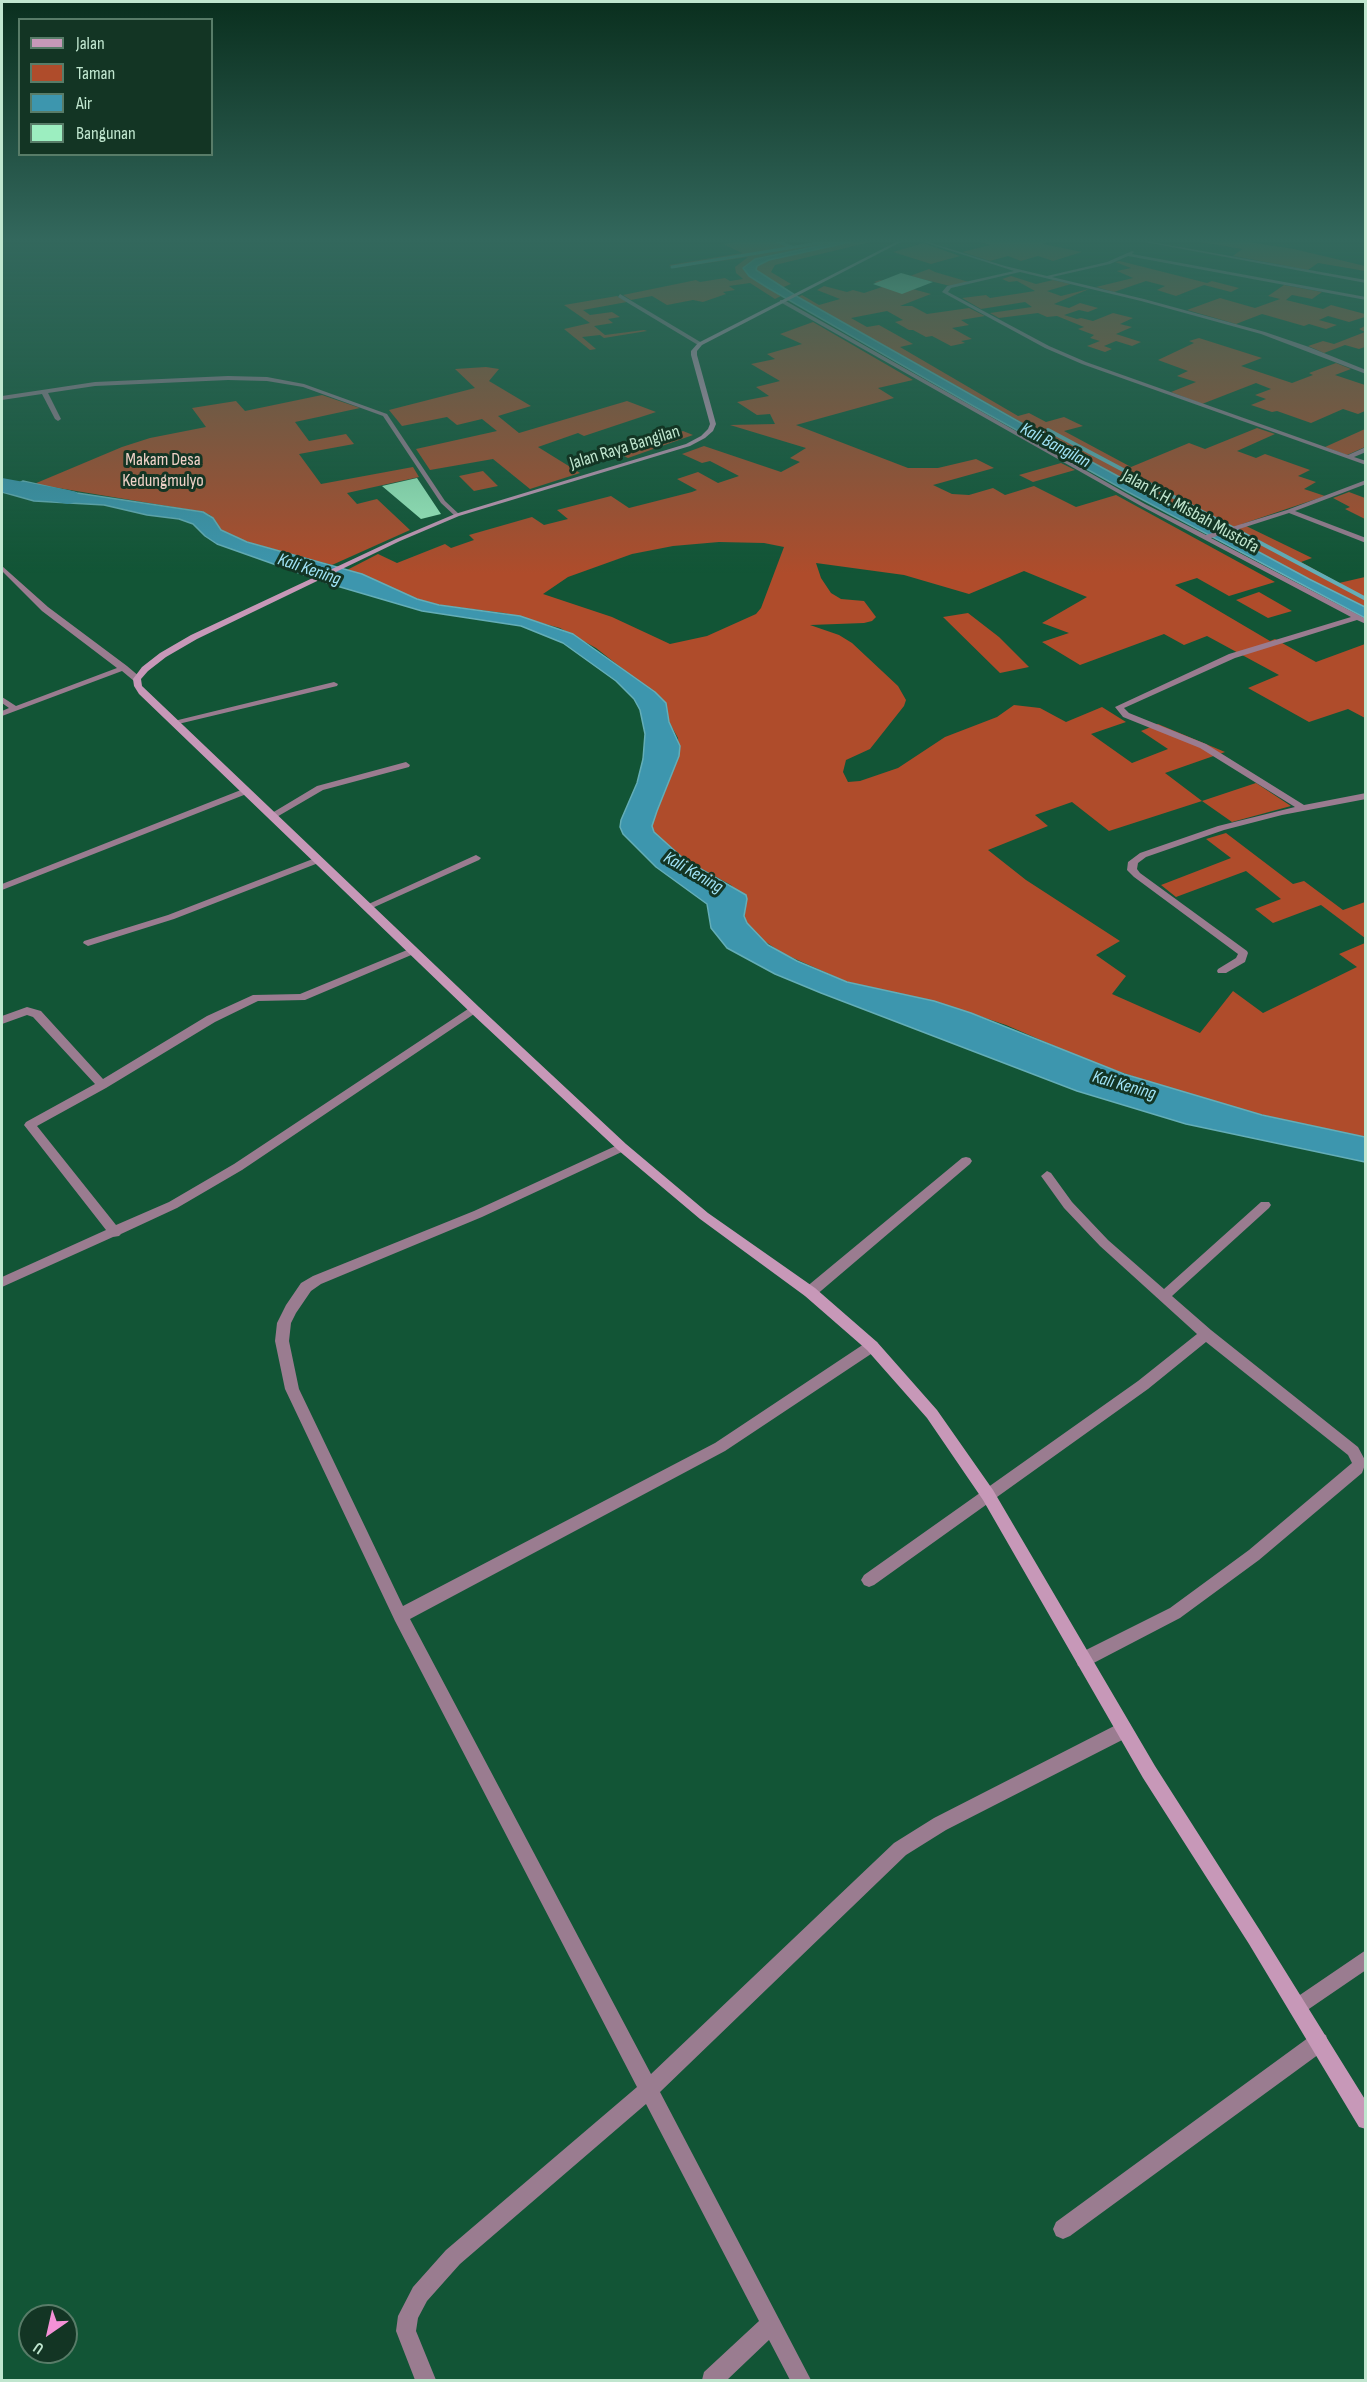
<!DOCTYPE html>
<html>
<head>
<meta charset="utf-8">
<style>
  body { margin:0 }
  #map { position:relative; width:1367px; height:2382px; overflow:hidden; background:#125536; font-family:"Sofia Sans Condensed",sans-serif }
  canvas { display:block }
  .frame { position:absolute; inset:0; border:3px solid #c0e6cf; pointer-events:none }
  .legend { position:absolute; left:18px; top:18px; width:195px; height:138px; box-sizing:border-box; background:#133524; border:2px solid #587c68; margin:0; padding:8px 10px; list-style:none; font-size:18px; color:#c0e6cf }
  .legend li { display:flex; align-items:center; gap:12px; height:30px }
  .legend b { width:30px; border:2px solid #587c68 }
  .north { position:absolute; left:18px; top:2304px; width:60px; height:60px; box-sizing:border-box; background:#133524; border:2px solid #587c68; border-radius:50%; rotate:214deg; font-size:16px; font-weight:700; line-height:24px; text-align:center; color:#c0e6cf }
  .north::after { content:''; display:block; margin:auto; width:21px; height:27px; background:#f391d6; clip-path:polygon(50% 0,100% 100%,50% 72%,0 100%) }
</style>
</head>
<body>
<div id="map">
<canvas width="1367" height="2382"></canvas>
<div class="frame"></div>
<ul class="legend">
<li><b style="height:8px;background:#c798b8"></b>Jalan</li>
<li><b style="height:16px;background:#af4c2b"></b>Taman</li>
<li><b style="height:16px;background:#3d96ae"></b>Air</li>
<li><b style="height:16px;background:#9ceec0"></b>Bangunan</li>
</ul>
<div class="north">U</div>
</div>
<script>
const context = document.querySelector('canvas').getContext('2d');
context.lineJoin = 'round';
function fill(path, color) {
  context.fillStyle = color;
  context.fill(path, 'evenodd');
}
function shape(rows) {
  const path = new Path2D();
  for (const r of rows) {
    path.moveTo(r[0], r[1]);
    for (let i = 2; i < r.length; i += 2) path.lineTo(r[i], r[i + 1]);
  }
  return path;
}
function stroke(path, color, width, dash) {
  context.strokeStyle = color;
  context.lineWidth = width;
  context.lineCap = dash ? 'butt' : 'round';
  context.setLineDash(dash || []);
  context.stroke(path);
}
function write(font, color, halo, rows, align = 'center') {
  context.font = font + ' "Sofia Sans Condensed",sans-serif';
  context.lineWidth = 6;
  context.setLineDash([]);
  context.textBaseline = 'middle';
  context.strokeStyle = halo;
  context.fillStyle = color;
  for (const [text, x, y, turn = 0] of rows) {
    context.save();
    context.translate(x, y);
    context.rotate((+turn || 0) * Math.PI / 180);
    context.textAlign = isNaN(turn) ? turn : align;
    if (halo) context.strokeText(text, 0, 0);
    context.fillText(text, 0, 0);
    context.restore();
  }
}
const green = shape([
  [741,241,776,241,791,247,819,241,842,241,761,257,750,276,781,296,775,299,750,283,729,286,735,290,723,292,726,294,703,302,693,300,667,305,652,296,631,300,623,295,696,280,700,282,725,278,730,281,743,279,736,273,735,267,748,257,674,268,669,265,742,253,723,244],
  [855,241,875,241,775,265,771,272,791,284,781,288,756,270,757,266,769,260],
  [988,241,1048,241,1043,244,1082,252,1053,261,1038,256,1021,261,1008,256,990,261,962,252,990,245,982,242],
  [1194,241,1242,241,1294,249,1365,266,1365,271,1318,263,1308,270,1233,256,1242,249],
  [923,243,960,256,931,264,893,252],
  [1120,261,1207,283,1212,281,1239,288,1231,292,1204,285,1176,296,1157,290,1165,286,1146,281,1114,292,1096,287,1133,278,1117,271,1131,268,1115,262],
  [929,269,935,272,969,282,950,286,910,276],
  [1011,276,1036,284,1053,280,1071,284,1047,291,1061,296,1089,289,1054,304,1069,308,1080,303,1098,308,1088,312,1079,310,1064,315,1077,319,1081,318,1093,321,1113,313,1133,318,1120,324,1132,327,1116,334,1141,342,1132,346,1116,341,1104,346,1112,349,1105,352,1087,346,1100,341,1090,338,1094,335,1078,329,1084,327,1057,316,1047,317,1038,313,999,318,990,313,1032,307,1025,302,981,309,962,298,986,295,990,298,1035,291,1017,281,1009,282,1002,279],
  [880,280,931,294,900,306,912,306,927,314,969,308,985,316,961,320,969,325,952,328,972,339,961,341,965,343,951,346,932,336,926,337,913,330,909,330,895,322,903,320,887,311,851,318,867,327,879,325,913,344,900,347,1018,416,1029,413,1046,422,1064,417,1083,426,1064,431,1131,467,1189,443,1205,449,1257,428,1275,434,1237,451,1256,458,1265,454,1310,470,1298,476,1316,482,1304,489,1325,496,1242,524,1312,558,1301,562,1339,583,1365,577,1365,607,1309,579,1110,472,798,297,802,295,819,305,840,299,817,290,824,286,847,292,853,290,864,293,885,286,874,282],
  [1284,285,1322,292,1312,299,1292,295,1286,300,1323,309,1331,305,1365,314,1365,317,1349,322,1328,316,1319,320,1337,325,1326,329,1309,324,1304,326,1262,314,1236,324,1187,310,1220,298,1255,308,1280,299,1268,296],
  [617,296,627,302,583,310,590,315,612,312,620,317,608,319,613,323,594,326,605,335,644,330,647,331,604,338,600,335,582,337,596,349,590,350,564,329,590,323,564,305],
  [813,322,913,380,878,388,894,398,796,425,908,468,938,468,976,459,994,468,933,485,952,494,969,495,993,488,1005,495,1034,486,1076,507,1116,495,1275,582,1229,596,1197,578,1175,585,1270,641,1275,639,1316,662,1365,644,1365,718,1348,709,1309,722,1248,688,1279,675,1207,636,1184,645,1164,634,1080,665,1042,642,1069,633,1042,623,1087,597,1024,571,969,594,904,575,816,563,821,578,831,593,841,599,864,601,876,617,872,621,864,623,810,625,839,635,852,643,898,686,906,700,904,706,870,749,846,760,843,772,848,782,860,781,898,768,945,737,997,717,1014,705,1040,708,1066,722,1102,707,1126,722,1091,734,1132,763,1168,749,1141,731,1158,724,1225,752,1165,773,1202,801,1256,783,1291,806,1232,822,1202,801,1109,831,1072,802,1035,815,1048,826,988,850,1026,880,1120,941,1096,955,1126,976,1112,994,1200,1033,1233,991,1263,1013,1357,967,1339,954,1365,943,1365,1137,1262,1115,1161,1086,1089,1061,1006,1025,934,1001,847,982,782,953,760,938,747,923,744,916,746,905,731,885,685,860,654,832,652,826,657,811,679,756,678,738,669,722,666,703,596,648,560,628,504,613,439,605,417,599,347,570,378,554,397,563,445,544,451,548,474,540,469,535,532,517,544,525,568,519,557,510,611,496,629,508,692,492,697,490,677,479,698,472,718,483,739,476,710,461,702,463,682,454,704,446,781,472,800,462,790,458,806,448,730,425,775,424,770,414,757,415,737,402,769,396,756,387,780,381,751,364,775,359,767,354,802,344,780,334],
  [719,542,764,543,784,547,761,608,756,614,707,636,670,644,612,617,543,594,568,577,632,554,673,546],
  [1365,326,1365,347,1359,349,1345,345,1324,353,1308,346,1323,341,1334,344,1365,332,1359,329],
  [1199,338,1262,358,1241,366,1292,383,1313,375,1309,373,1336,363,1351,369,1335,375,1365,385,1365,411,1358,414,1343,409,1311,423,1277,411,1272,412,1251,405,1266,399,1255,395,1271,389,1256,383,1202,404,1171,392,1196,382,1177,376,1188,371,1158,360,1194,343,1189,341],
  [486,367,499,369,489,381,531,406,498,416,519,433,627,401,656,412,584,436,578,433,538,447,580,473,530,489,493,459,430,470,416,449,497,431,482,419,457,425,447,417,402,426,389,410,475,388,455,369],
  [322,395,360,408,295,422,309,441,346,434,354,444,299,454,321,484,413,467,419,477,347,493,357,504,377,499,410,530,332,565,247,542,227,533,221,530,210,515,203,512,34,484,122,447,150,438,206,427,192,408,236,401,245,411],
  [1365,429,1365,447,1347,455,1325,447],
  [683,431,693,435,628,458,618,453],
  [1061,463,1075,470,1033,482,1019,475],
  [483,471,498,486,474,491,459,476],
  [1349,492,1365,498,1365,519,1345,509,1350,507,1333,498],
  [1259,592,1292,611,1268,618,1236,600],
  [968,613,999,637,1029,667,1000,673,943,617],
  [1226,833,1293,884,1304,881,1343,910,1365,902,1365,938,1321,905,1273,923,1255,909,1281,899,1246,871,1176,897,1161,885,1231,858,1206,839]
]);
const water = shape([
  [842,241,855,241,769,260,757,266,756,270,798,297,1062,446,1309,579,1365,607,1365,618,1128,492,975,407,768,288,749,276,743,268,755,259,842,241],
  [23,481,77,493,203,512,213,518,221,530,247,542,362,574,417,599,439,605,520,616,573,634,655,692,666,703,669,722,680,746,679,756,657,811,652,826,654,832,685,860,746,895,747,899,744,916,747,923,768,945,797,961,847,982,934,1001,971,1013,1124,1074,1262,1115,1365,1137,1365,1162,1186,1124,1077,1091,821,993,775,974,727,948,711,928,707,904,656,867,623,834,620,827,621,820,637,783,643,759,645,734,640,710,634,699,616,681,563,643,521,626,422,611,330,584,217,544,205,536,193,524,179,519,147,515,104,505,34,501,2,492,23,481]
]);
const streamFar1 = shape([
  [776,241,792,247],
  [672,267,831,241]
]);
const stream = shape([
  [1048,430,1366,599]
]);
const river = shape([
  [2,478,68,490,76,492,80,497,76,502,68,504,2,492,2,478]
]);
const building = shape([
  [901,273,933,282,902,294,873,284],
  [417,478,441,514,421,519,382,486]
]);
const minor = shape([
  [920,241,925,241,1005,266,1047,276,1107,262,1132,251,1134,252,1132,254,1366,297,1366,300,1128,256,1110,264,1052,277,1144,299,1265,332,1309,347,1366,370,1366,374,1261,334,1141,301,1020,272,951,288,948,292,1049,346,1086,362,1348,455,1366,447,1366,452,1354,457,1366,461,1366,465,1082,364,1045,348,942,292,947,286,1014,271,920,241],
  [1139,241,1146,241,1366,280,1366,283,1139,241],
  [620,294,702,343,703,344,698,345,618,297,620,294],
  [780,300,784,300,1145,504,1206,535,1287,510,1366,480,1366,484,1295,511,1366,538,1366,543,1289,513,1211,538,1366,619,1366,624,1357,620,1235,658,1124,708,1129,713,1206,744,1304,805,1366,793,1366,799,1282,815,1224,830,1146,857,1138,863,1137,869,1140,873,1247,951,1248,953,1245,962,1226,973,1218,973,1217,971,1218,969,1236,958,1238,954,1134,877,1127,870,1128,862,1140,853,1218,826,1295,807,1200,748,1123,717,1115,707,1229,654,1351,617,1141,506,780,302,780,300],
  [228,376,267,377,304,384,387,414,445,501,460,515,455,516,441,503,383,416,303,387,267,381,228,380,95,386,48,393,61,419,58,421,55,419,42,394,2,400,2,396,95,382,228,376],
  [2,566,48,607,127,666,140,677,140,681,134,681,122,671,2,716,2,711,9,708,2,703,2,697,16,706,117,668,42,611,2,571,2,566],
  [334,682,338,684,337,686,174,725,170,722,334,682],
  [406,762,410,765,409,767,323,790,275,818,269,818,267,816,317,786,406,762],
  [476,855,481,858,479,860,370,909,364,909,362,907,476,855],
  [318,857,323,860,321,862,174,919,88,946,83,943,84,941,168,915,318,857],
  [412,948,417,951,416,953,305,1000,258,1001,215,1022,106,1088,37,1126,116,1225,169,1202,234,1164,471,1007,475,1006,480,1010,242,1170,177,1208,121,1234,119,1236,113,1237,2,1287,2,1277,106,1230,24,1125,26,1122,95,1084,33,1017,27,1015,2,1024,2,1016,27,1007,41,1011,103,1079,207,1016,253,995,300,994,412,948],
  [622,1143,628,1147,626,1150,482,1217,321,1284,311,1291,296,1313,291,1323,289,1341,299,1389,403,1606,715,1443,867,1342,872,1340,877,1342,879,1346,877,1350,725,1451,410,1619,651,2074,894,1843,934,1818,1118,1724,1124,1722,1130,1724,1132,1730,1130,1736,946,1830,906,1855,660,2092,811,2380,790,2380,769,2340,727,2380,702,2380,704,2372,759,2321,646,2104,460,2264,427,2301,418,2318,416,2331,436,2380,415,2380,396,2331,398,2316,413,2287,446,2250,637,2087,395,1621,285,1389,275,1341,277,1323,286,1305,301,1283,313,1276,474,1211,622,1143],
  [966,1157,970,1158,972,1161,970,1164,815,1296,810,1297,805,1296,804,1292,805,1288,962,1158,966,1157],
  [1047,1171,1051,1173,1072,1202,1108,1240,1164,1289,1261,1202,1269,1202,1271,1205,1269,1208,1172,1296,1211,1330,1358,1447,1366,1462,1362,1473,1259,1560,1180,1618,1084,1668,1078,1666,1076,1660,1078,1654,1170,1608,1249,1550,1352,1463,1348,1455,1206,1342,1148,1389,874,1585,869,1587,864,1585,861,1580,864,1575,1138,1381,1197,1334,1100,1246,1064,1208,1041,1176,1047,1171],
  [1366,1950,1366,1970,1303,2013,1297,2016,1291,2013,1288,2007,1291,2001,1366,1950],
  [1319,2033,1326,2035,1328,2042,1326,2049,1070,2236,1063,2239,1056,2236,1053,2229,1056,2222,1312,2035,1319,2033]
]);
const tertiary = shape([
  [246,788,249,789,249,793,2,890,2,884,246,788]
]);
const secondary = shape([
  [898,241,903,241,702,345,697,351,697,355,716,424,713,431,705,438,690,446,459,516,400,541,197,639,166,657,148,671,141,679,142,686,479,1007,626,1144,708,1213,815,1288,877,1342,937,1410,993,1490,1155,1766,1261,1932,1366,2101,1366,2129,1359,2127,1249,1944,1143,1778,983,1500,927,1418,867,1350,805,1296,700,1219,618,1150,471,1013,139,694,134,686,133,679,142,667,160,653,191,635,396,539,455,514,686,444,701,436,708,429,710,424,691,355,691,351,698,343,898,241]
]);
const farWaternames = [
  ["Kali Bangilan",1055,446,28],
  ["Kali Kening",309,570,19],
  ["Kali Kening",693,873,30],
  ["Kali Kening",1124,1086,16]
];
const farStreetnames = [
  ["Jalan Raya Bangilan",625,448,-17],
  ["Jalan K.H. Misbah Mustofa",1190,512,29]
];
const farParknames = [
  ["Makam Desa",163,460],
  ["Kedungmulyo",163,481]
];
fill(green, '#af4c2b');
fill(water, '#3d96ae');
stroke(water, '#64aeb8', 1.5);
stroke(streamFar1, '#64aeb8', 3);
stroke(stream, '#64aeb8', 4);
fill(river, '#3d96ae');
fill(building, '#9ceec0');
fill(minor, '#9a7c90');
fill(tertiary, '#9a7c90');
fill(secondary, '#c798b8');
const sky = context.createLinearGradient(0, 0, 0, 574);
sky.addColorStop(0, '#0a2f1e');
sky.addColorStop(0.42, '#33685d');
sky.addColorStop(1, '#33685d00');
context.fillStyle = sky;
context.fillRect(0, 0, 1367, 574);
write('italic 18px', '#a1e4f8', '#133524', farWaternames);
write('18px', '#c0e6cf', '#133524', farStreetnames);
write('18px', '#efd1c7', '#133524', farParknames);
</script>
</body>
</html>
